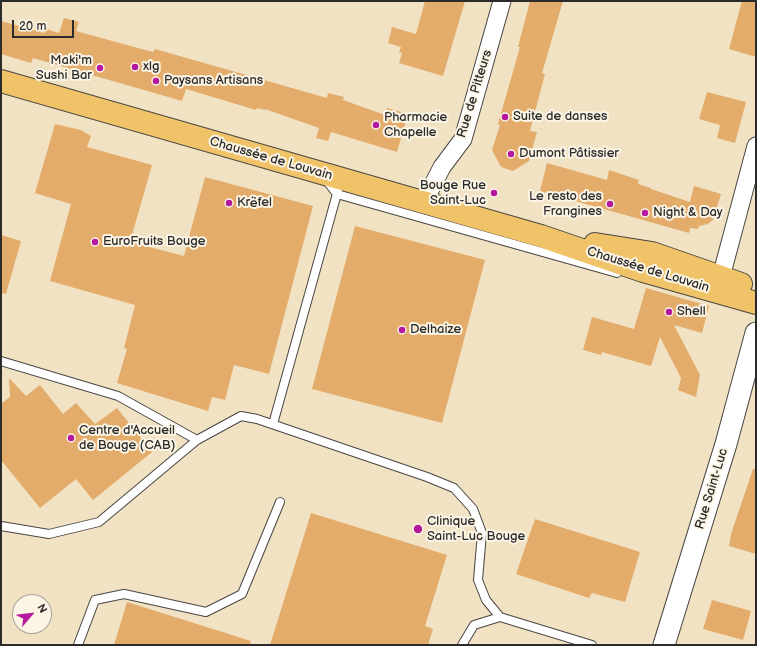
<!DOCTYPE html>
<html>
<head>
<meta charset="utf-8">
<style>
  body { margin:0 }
  #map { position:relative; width:757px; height:646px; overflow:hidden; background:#f0e2c3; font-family:"Balsamiq Sans",sans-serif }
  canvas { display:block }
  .frame { position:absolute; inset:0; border:2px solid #2b2b2b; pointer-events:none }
  .north { position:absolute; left:12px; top:594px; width:40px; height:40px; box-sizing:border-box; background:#fcf5e5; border:1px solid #a8a49b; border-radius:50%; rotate:62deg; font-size:11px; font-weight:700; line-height:16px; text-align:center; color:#2b2b2b }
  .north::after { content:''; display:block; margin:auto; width:14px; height:18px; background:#b5179e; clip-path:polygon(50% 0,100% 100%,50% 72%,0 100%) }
  .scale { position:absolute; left:12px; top:20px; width:62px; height:18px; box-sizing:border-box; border:2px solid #2b2b2b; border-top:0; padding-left:5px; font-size:12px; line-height:14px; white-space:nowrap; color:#2b2b2b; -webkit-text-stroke:3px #fcf5e5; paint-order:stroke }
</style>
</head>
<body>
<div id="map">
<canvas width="757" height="646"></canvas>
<div class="frame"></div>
<div class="north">N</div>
<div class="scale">20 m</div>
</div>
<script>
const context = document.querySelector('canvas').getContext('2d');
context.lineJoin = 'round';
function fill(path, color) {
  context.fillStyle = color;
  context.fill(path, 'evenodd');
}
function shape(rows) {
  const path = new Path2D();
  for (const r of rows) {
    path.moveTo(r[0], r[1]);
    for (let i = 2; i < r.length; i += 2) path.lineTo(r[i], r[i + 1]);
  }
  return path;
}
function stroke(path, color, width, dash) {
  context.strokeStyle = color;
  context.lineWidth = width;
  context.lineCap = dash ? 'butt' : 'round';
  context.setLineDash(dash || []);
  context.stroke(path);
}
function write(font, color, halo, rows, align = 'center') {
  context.font = font + ' "Balsamiq Sans",sans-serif';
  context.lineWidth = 4;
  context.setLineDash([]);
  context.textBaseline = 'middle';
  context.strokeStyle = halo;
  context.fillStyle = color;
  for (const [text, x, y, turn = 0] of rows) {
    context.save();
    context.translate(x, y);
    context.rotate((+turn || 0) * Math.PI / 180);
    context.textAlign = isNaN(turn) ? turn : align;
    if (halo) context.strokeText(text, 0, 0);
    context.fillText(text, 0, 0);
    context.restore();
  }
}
const building = shape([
  [425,1,465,1,443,76,399,63,402,53,399,52,401,47,388,43,392,27,416,34],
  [530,1,563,1,542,73,545,74,530,131,537,132,529,161,513,171,501,167,492,150,500,125,498,124,520,47,518,47],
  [742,1,756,1,756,57,729,49],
  [64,18,79,22,76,31,127,45,153,52,155,49,327,98,328,93,344,97,343,100,385,115,387,108,408,114,397,152,331,132,328,141,316,138,319,128,265,109,265,110,257,108,256,110,186,89,182,101,33,58,31,63,1,54,1,21,44,33,46,29,59,33],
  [707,92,746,102,735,143,717,138,720,125,699,119],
  [55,124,81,130,91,136,87,147,152,165,130,242,184,256,205,177,313,206,269,374,234,365,225,400,212,397,208,411,117,383,127,349,124,348,135,305,50,281,71,204,35,193],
  [547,163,607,180,609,170,639,180,638,184,651,188,651,189,690,202,694,186,721,194,713,220,708,224,699,226,698,229,690,228,689,233,540,191],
  [355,226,485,260,442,423,312,389],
  [1,235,21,241,6,294,1,293],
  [646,288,709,306,702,333,674,325,700,375,696,397,678,390,681,378,660,337,651,366,602,352,601,355,583,350,592,317,634,329],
  [9,378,26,396,40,385,63,414,76,403,95,424,117,408,152,452,93,500,76,479,40,508,1,460,1,404,10,397],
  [753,469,756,469,756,554,729,546,731,534],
  [311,513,447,555,425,626,433,629,428,645,270,645],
  [535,519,640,552,625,602,592,593,589,598,516,574],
  [712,600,751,611,743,640,703,629],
  [127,602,251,641,250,645,114,645]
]);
const service = shape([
  [326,180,337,194,617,273],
  [1,361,118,396,197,440],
  [273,424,338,190],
  [1,526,49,534,99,522,197,440,241,416,257,419,427,477,454,488,473,509,482,533,478,580,486,600,500,617],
  [78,645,95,600,124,594,206,612,242,594,280,502],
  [462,645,474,625,500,617,592,645]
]);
const minor = shape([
  [424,202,442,167,463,139,502,1],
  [718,288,756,146]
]);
const tertiary = shape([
  [664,645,726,444,756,333]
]);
const primary = shape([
  [1,81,541,236,643,271,756,303],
  [595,244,652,253,741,284]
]);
const markers = [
  [135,67,4,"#b5179e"],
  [100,68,4,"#b5179e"],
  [156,81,4,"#b5179e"],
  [505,117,4,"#b5179e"],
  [376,125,4,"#b5179e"],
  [511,154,4,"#b5179e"],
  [494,193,4,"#b5179e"],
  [229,203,4,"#b5179e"],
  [610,204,4,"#b5179e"],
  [645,213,4,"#b5179e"],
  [95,242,4,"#b5179e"],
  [669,312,4,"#b5179e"],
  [402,330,4,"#b5179e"],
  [71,438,4,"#b5179e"],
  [418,529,5,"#b5179e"]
];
const poiNames = [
  ["Maki'm",92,61,"right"],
  ["Sushi Bar",92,76,"right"],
  ["xlg",143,67],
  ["Paysans Artisans",164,81],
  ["Suite de danses",513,117],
  ["Pharmacie",384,118],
  ["Chapelle",384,133],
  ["Dumont Pâtissier",519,154],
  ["Bouge Rue",486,186,"right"],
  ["Saint-Luc",486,201,"right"],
  ["Le resto des",602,197,"right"],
  ["Frangines",602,212,"right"],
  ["Krëfel",237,203],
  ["Night & Day",653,213],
  ["EuroFruits Bouge",103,242],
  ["Shell",677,312],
  ["Delhaize",410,330],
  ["Centre d'Accueil",79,431],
  ["de Bouge (CAB)",79,446],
  ["Clinique",427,522],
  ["Saint-Luc Bouge",427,537]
];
const streetNames = [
  ["Rue de Pitteurs",475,94,-73],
  ["Chaussée de Louvain",271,159,16],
  ["Chaussée de Louvain",648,270,17],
  ["Rue Saint-Luc",712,489,-73]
];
fill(building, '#e3ac6b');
stroke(service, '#494642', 10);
stroke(minor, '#494642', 19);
stroke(tertiary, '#494642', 23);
stroke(primary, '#494642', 24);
stroke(service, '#fff', 8);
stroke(minor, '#fff', 17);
stroke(tertiary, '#fff', 21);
stroke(primary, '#f1c369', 22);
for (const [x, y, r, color] of markers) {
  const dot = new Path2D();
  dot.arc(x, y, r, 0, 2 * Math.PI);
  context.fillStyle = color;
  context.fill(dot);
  stroke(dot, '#fcf5e5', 1.5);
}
write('13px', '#2b2b2b', '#fcf5e5', poiNames, 'left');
write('13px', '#2b2b2b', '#fcf5e5', streetNames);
</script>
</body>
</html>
